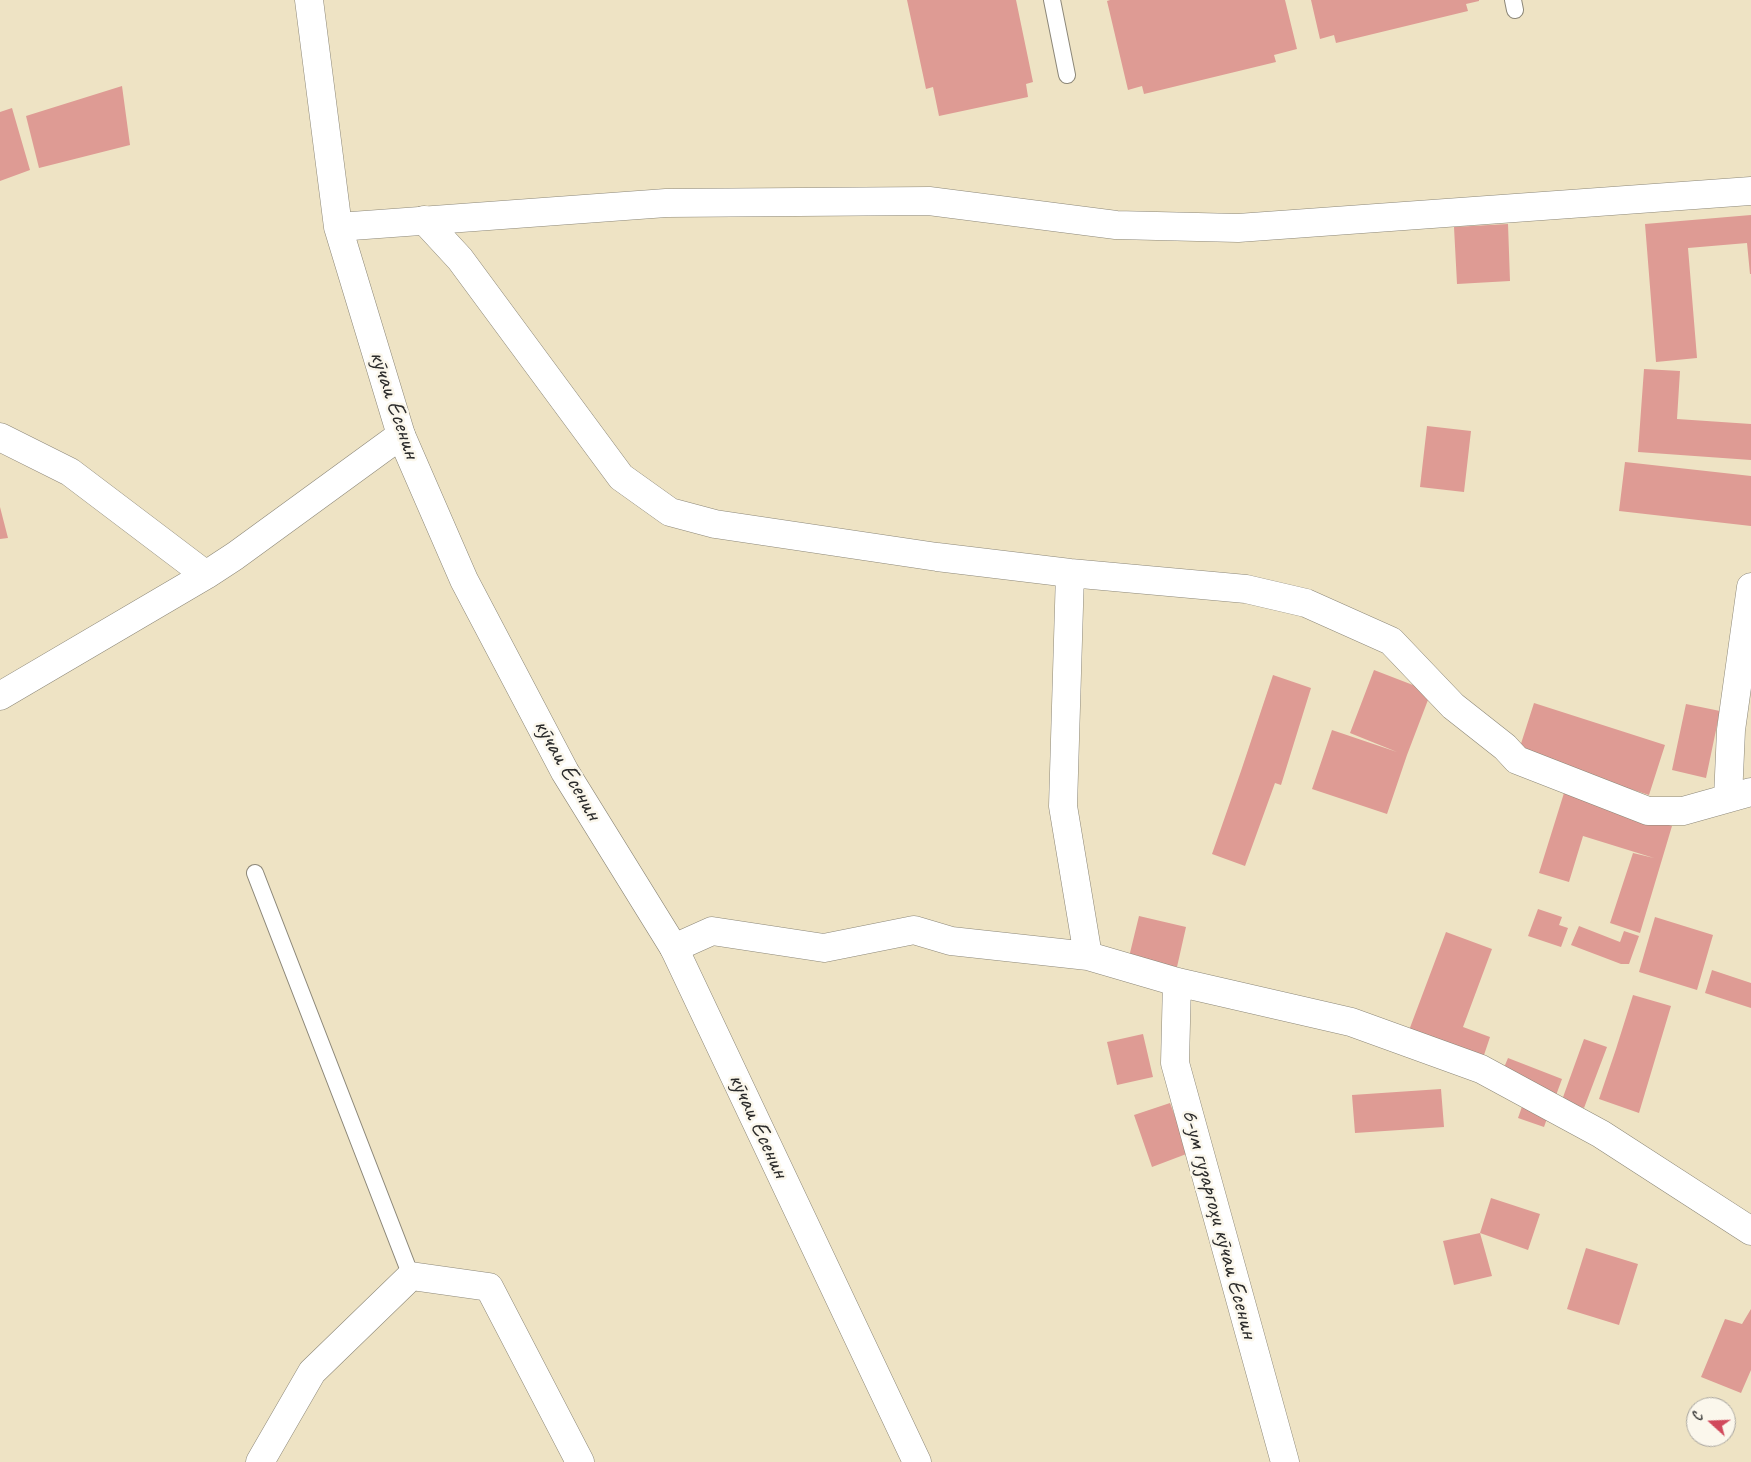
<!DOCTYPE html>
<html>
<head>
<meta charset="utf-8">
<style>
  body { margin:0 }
  #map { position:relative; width:1751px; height:1462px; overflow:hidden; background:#eee3c4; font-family:Caveat,sans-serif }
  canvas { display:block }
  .north { position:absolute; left:1686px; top:1397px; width:50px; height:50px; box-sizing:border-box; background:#fbf7ec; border:1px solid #a8a59f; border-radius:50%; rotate:290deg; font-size:14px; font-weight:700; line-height:20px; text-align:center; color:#2b2b2b }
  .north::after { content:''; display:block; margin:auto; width:18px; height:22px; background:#d1495b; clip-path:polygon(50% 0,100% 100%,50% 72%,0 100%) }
</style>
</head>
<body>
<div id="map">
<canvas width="1751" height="1462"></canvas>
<div class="north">С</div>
</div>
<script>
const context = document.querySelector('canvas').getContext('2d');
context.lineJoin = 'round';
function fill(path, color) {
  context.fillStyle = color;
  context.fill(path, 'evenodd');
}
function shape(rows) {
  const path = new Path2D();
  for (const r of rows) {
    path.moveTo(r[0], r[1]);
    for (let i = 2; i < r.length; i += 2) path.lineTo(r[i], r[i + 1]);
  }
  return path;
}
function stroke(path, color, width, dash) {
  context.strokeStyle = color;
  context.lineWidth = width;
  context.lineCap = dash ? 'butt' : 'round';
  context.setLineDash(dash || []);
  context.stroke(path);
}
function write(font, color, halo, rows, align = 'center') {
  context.font = font + ' Caveat,sans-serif';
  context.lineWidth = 5;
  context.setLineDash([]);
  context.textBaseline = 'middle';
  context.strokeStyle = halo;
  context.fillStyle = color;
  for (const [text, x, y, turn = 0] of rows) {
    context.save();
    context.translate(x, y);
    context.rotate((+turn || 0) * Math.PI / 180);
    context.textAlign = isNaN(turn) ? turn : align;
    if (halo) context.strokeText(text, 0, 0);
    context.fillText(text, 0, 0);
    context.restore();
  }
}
const building = shape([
  [907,0,1016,0,1033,82,1026,84,1028,97,939,116,933,87,926,89],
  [1110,0,1285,0,1297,49,1274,55,1276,62,1144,94,1142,86,1128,90,1107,1],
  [1311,0,1479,0,1479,1,1466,4,1468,11,1336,43,1334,35,1320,39],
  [122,86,130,145,39,168,26,116],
  [12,108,30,170,0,181,0,112],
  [1751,215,1751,274,1750,274,1747,243,1688,248,1697,358,1656,362,1645,224],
  [1508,224,1510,281,1457,284,1454,227],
  [1644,369,1680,371,1677,419,1751,424,1751,460,1638,452],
  [1427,426,1471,431,1464,492,1420,487],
  [1625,462,1751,476,1751,526,1619,511],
  [0,507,8,538,0,539],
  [1374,670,1431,692,1407,755,1387,814,1312,789,1332,730,1397,752,1350,733],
  [1273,675,1311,688,1281,785,1275,783,1245,866,1212,854,1241,771],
  [1534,703,1665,745,1649,795,1518,753],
  [1686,704,1720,711,1706,778,1672,770],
  [1564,793,1672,826,1640,933,1610,923,1633,853,1654,858,1583,836,1569,882,1539,873],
  [1538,909,1562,917,1559,925,1568,928,1561,947,1528,936],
  [1139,916,1186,927,1177,967,1129,957],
  [1655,917,1713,935,1697,990,1639,972],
  [1579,926,1620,942,1624,931,1639,936,1629,964,1621,964,1571,945],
  [1446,932,1492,949,1463,1027,1490,1037,1482,1061,1408,1033],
  [1712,970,1751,983,1751,1008,1705,993],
  [1633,995,1671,1006,1639,1113,1599,1099,1616,1049],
  [1143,1034,1153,1077,1117,1085,1107,1042],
  [1584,1039,1607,1047,1584,1108,1562,1100],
  [1508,1058,1562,1079,1555,1098,1500,1077],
  [1441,1089,1444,1127,1355,1133,1352,1095],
  [1524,1101,1550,1110,1544,1127,1518,1118],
  [1170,1103,1189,1153,1152,1167,1134,1115],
  [1491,1198,1540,1214,1528,1250,1480,1233],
  [1480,1233,1492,1276,1454,1285,1443,1241],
  [1586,1248,1638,1264,1619,1325,1567,1309],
  [1751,1309,1751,1370,1741,1393,1701,1377,1725,1319,1742,1324]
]);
const service = shape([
  [1052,0,1067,75],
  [1513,0,1515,10],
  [255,873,411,1276]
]);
const minor = shape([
  [424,220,460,259,621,477,670,512,715,524,937,557,1070,573,1246,589,1306,603,1391,641,1453,706,1505,747,1517,760,1648,811,1683,811,1751,792],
  [0,437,70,472,206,575,0,696],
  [1070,573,1063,806,1088,956,1177,982,1351,1022,1481,1069,1601,1134,1751,1231],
  [206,575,235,556,401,435],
  [1728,798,1731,730,1751,587],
  [674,948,712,931,824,948,914,930,951,941,1088,956],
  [1177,982,1175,1063,1285,1462],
  [260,1462,312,1372,411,1276,489,1287,580,1462]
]);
const tertiary = shape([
  [309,0,338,227,401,435,464,580,565,772,674,948,917,1462],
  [338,227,666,203,929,201,1116,225,1238,228,1751,191]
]);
const streetNames = [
  ["кӯчаи Есенин",394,405,71],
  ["кӯчаи Есенин",567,770,60],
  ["кӯчаи Есенин",758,1126,65],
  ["6-ум гузаргоҳи кӯчаи Есенин",1219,1224,75]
];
fill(building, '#de9b94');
stroke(service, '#8c8778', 18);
stroke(minor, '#8c8778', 29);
stroke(tertiary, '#8c8778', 29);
stroke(service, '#fff', 16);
stroke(minor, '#fff', 28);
stroke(tertiary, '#fff', 28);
write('24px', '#2b2b2b', '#fbf7ec', streetNames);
</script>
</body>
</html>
